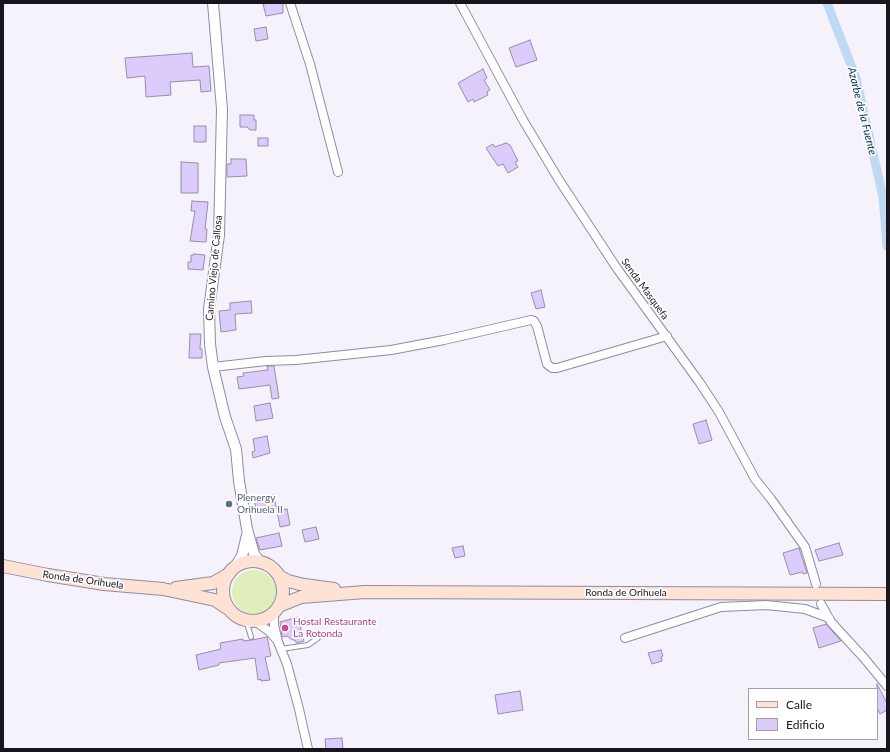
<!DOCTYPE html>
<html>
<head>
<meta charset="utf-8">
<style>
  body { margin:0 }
  #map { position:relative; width:890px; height:752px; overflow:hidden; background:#f5f2fc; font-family:Lato,sans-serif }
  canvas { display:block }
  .frame { position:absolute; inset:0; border:4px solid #18151d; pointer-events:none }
  .legend { position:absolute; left:748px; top:688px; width:130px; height:52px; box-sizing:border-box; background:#fff; border:1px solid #a3a1a5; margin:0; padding:5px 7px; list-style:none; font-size:12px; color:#18151d }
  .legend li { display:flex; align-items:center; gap:8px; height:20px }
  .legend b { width:20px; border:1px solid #a3a1a5 }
</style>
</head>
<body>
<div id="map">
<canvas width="890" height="752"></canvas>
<div class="frame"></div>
<ul class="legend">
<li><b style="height:5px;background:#fee2d4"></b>Calle</li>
<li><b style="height:11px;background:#dcccfc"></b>Edificio</li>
</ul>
</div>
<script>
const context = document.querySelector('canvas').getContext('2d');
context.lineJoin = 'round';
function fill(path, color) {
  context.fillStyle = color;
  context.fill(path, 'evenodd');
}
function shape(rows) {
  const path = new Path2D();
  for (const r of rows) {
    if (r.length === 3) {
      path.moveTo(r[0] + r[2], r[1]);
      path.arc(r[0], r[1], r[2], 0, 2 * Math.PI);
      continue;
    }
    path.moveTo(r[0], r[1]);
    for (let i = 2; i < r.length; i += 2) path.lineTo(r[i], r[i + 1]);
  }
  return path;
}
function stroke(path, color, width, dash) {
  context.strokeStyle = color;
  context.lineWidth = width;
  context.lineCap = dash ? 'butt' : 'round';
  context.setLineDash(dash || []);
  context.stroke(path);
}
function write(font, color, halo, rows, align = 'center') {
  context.font = font + ' Lato,sans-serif';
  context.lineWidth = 3.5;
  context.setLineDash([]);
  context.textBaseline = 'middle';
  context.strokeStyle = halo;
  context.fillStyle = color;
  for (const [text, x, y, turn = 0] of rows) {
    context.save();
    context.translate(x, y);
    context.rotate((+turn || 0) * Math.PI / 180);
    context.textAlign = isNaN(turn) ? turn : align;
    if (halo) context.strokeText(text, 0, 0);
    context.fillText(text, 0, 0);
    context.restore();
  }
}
const green = shape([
  [254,592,22]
]);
const canal = shape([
  [827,3,856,78,883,197,887,246]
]);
const building = shape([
  [267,3,283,3,283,13,266,16,263,4,267,3],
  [266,27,268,39,256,41,254,29,266,27],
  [530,40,537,60,516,67,509,48,530,40],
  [192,53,193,67,209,66,211,91,201,92,200,80,170,82,171,95,146,97,145,76,127,78,125,58,192,53],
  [483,69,487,78,484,80,490,90,487,92,488,95,474,102,473,99,468,102,458,83,483,69],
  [240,115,254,115,254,120,256,120,256,130,250,130,247,127,240,127,240,115],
  [194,126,206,126,206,142,194,142,194,126],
  [258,138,268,138,268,146,258,146,258,138],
  [506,143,510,145,518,161,515,162,518,167,508,173,503,164,498,166,486,148,493,144,495,147,506,143],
  [231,159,246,159,247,176,227,177,227,164,231,164,231,159],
  [181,162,198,163,198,193,181,193,181,162],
  [192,201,208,202,205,229,207,229,206,242,190,241,195,211,191,211,192,201],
  [194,254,205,255,203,270,188,269,188,262,191,262,191,255,194,255,194,254],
  [541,290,545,307,536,309,531,293,541,290],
  [251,301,252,313,235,314,236,330,221,332,219,311,230,310,230,303,251,301],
  [190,334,201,334,200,349,202,349,202,358,189,358,190,334],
  [267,366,274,366,279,398,272,399,270,385,239,389,237,377,244,376,243,373,268,370,267,366],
  [270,403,273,418,256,421,254,406,270,403],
  [706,420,712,440,699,444,693,424,706,420],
  [267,436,270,453,253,458,252,452,255,451,253,439,267,436],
  [273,495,277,509,257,514,254,499,273,495],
  [287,509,290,525,280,527,277,511,287,509],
  [316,527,319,539,305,542,302,530,316,527],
  [279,533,282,546,260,550,256,538,279,533],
  [839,543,843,555,819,561,815,550,839,543],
  [463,546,465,556,455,558,452,548,463,546],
  [799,548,807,573,803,574,802,572,790,575,783,553,799,548],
  [298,617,304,641,296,643,296,641,291,639,287,636,282,637,280,622,298,617],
  [826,624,841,641,819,648,813,628,826,624],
  [267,637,271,656,265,657,270,680,261,681,261,679,258,680,255,658,219,663,219,665,199,670,196,655,221,649,220,643,243,639,243,641,252,640,267,637],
  [661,650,663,656,661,657,662,661,652,664,648,653,661,650],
  [877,684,887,703,887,710,880,714,877,707,877,684],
  [520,691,523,710,498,714,495,695,520,691],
  [342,738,343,749,326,749,325,739,342,738]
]);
const service = shape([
  [246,620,251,637],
  [281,649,308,645,318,638]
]);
const minor = shape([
  [290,3,310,64,338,172],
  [460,3,523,120,559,180,616,267,700,383,719,412,755,479,771,499,805,547,816,584],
  [213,367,266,361,296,360,391,350,444,340,531,320,534,321,537,326,547,364,552,368,557,368,667,336],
  [821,604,831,622,864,658,887,686],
  [274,612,274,625,278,642,287,664,299,709,308,749],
  [255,621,270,632,277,640],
  [625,638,721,607,766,605,805,609,829,618]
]);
const tertiary = shape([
  [213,3,222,109,219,235,209,309,210,344,213,367,225,417,236,449,239,481,247,529,254,554,259,561],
  [235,567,242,556,247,535]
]);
const secondary = shape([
  [253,591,30],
  [3,566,48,575,104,584,163,589,215,600,230,610],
  [279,576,288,581,304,585,334,589],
  [176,588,213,583,229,574],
  [279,606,301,597,365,592,887,594]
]);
const markers = [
  [229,504,4,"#5c6f8a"],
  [285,628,4,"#d1479c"]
];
const streetNames = [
  ["Camino Viejo de Callosa",214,268,-85],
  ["Senda Masquefa",645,289,54],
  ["Ronda de Orihuela",83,580,8],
  ["Ronda de Orihuela",626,593]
];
const serviceNames = [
  ["Plenergy",237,498],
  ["Orihuela II",237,510]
];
const hotelNames = [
  ["Hostal Restaurante",293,622],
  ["La Rotonda",293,634]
];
const waterNames = [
  ["Azarbe de la Fuente",862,111,76]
];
fill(green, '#dfeebb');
stroke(canal, '#c0d9f3', 9);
fill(building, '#dcccfc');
stroke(building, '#968ea6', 1);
stroke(service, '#928aa2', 6);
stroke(minor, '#928aa2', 10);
stroke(tertiary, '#928aa2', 12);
stroke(secondary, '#928aa2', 14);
stroke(service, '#fff', 4);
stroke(minor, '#fff', 8);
stroke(tertiary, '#fff', 10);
stroke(secondary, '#fee2d4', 12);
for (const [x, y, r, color] of markers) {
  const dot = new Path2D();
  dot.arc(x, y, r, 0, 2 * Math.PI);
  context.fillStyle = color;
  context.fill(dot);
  stroke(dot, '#fff', 1.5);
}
write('10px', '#18151d', '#fff', streetNames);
write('10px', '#4e5e75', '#fff', serviceNames, 'left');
write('10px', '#b23c85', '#fff', hotelNames, 'left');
write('italic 11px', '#003057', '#fff', waterNames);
</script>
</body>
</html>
